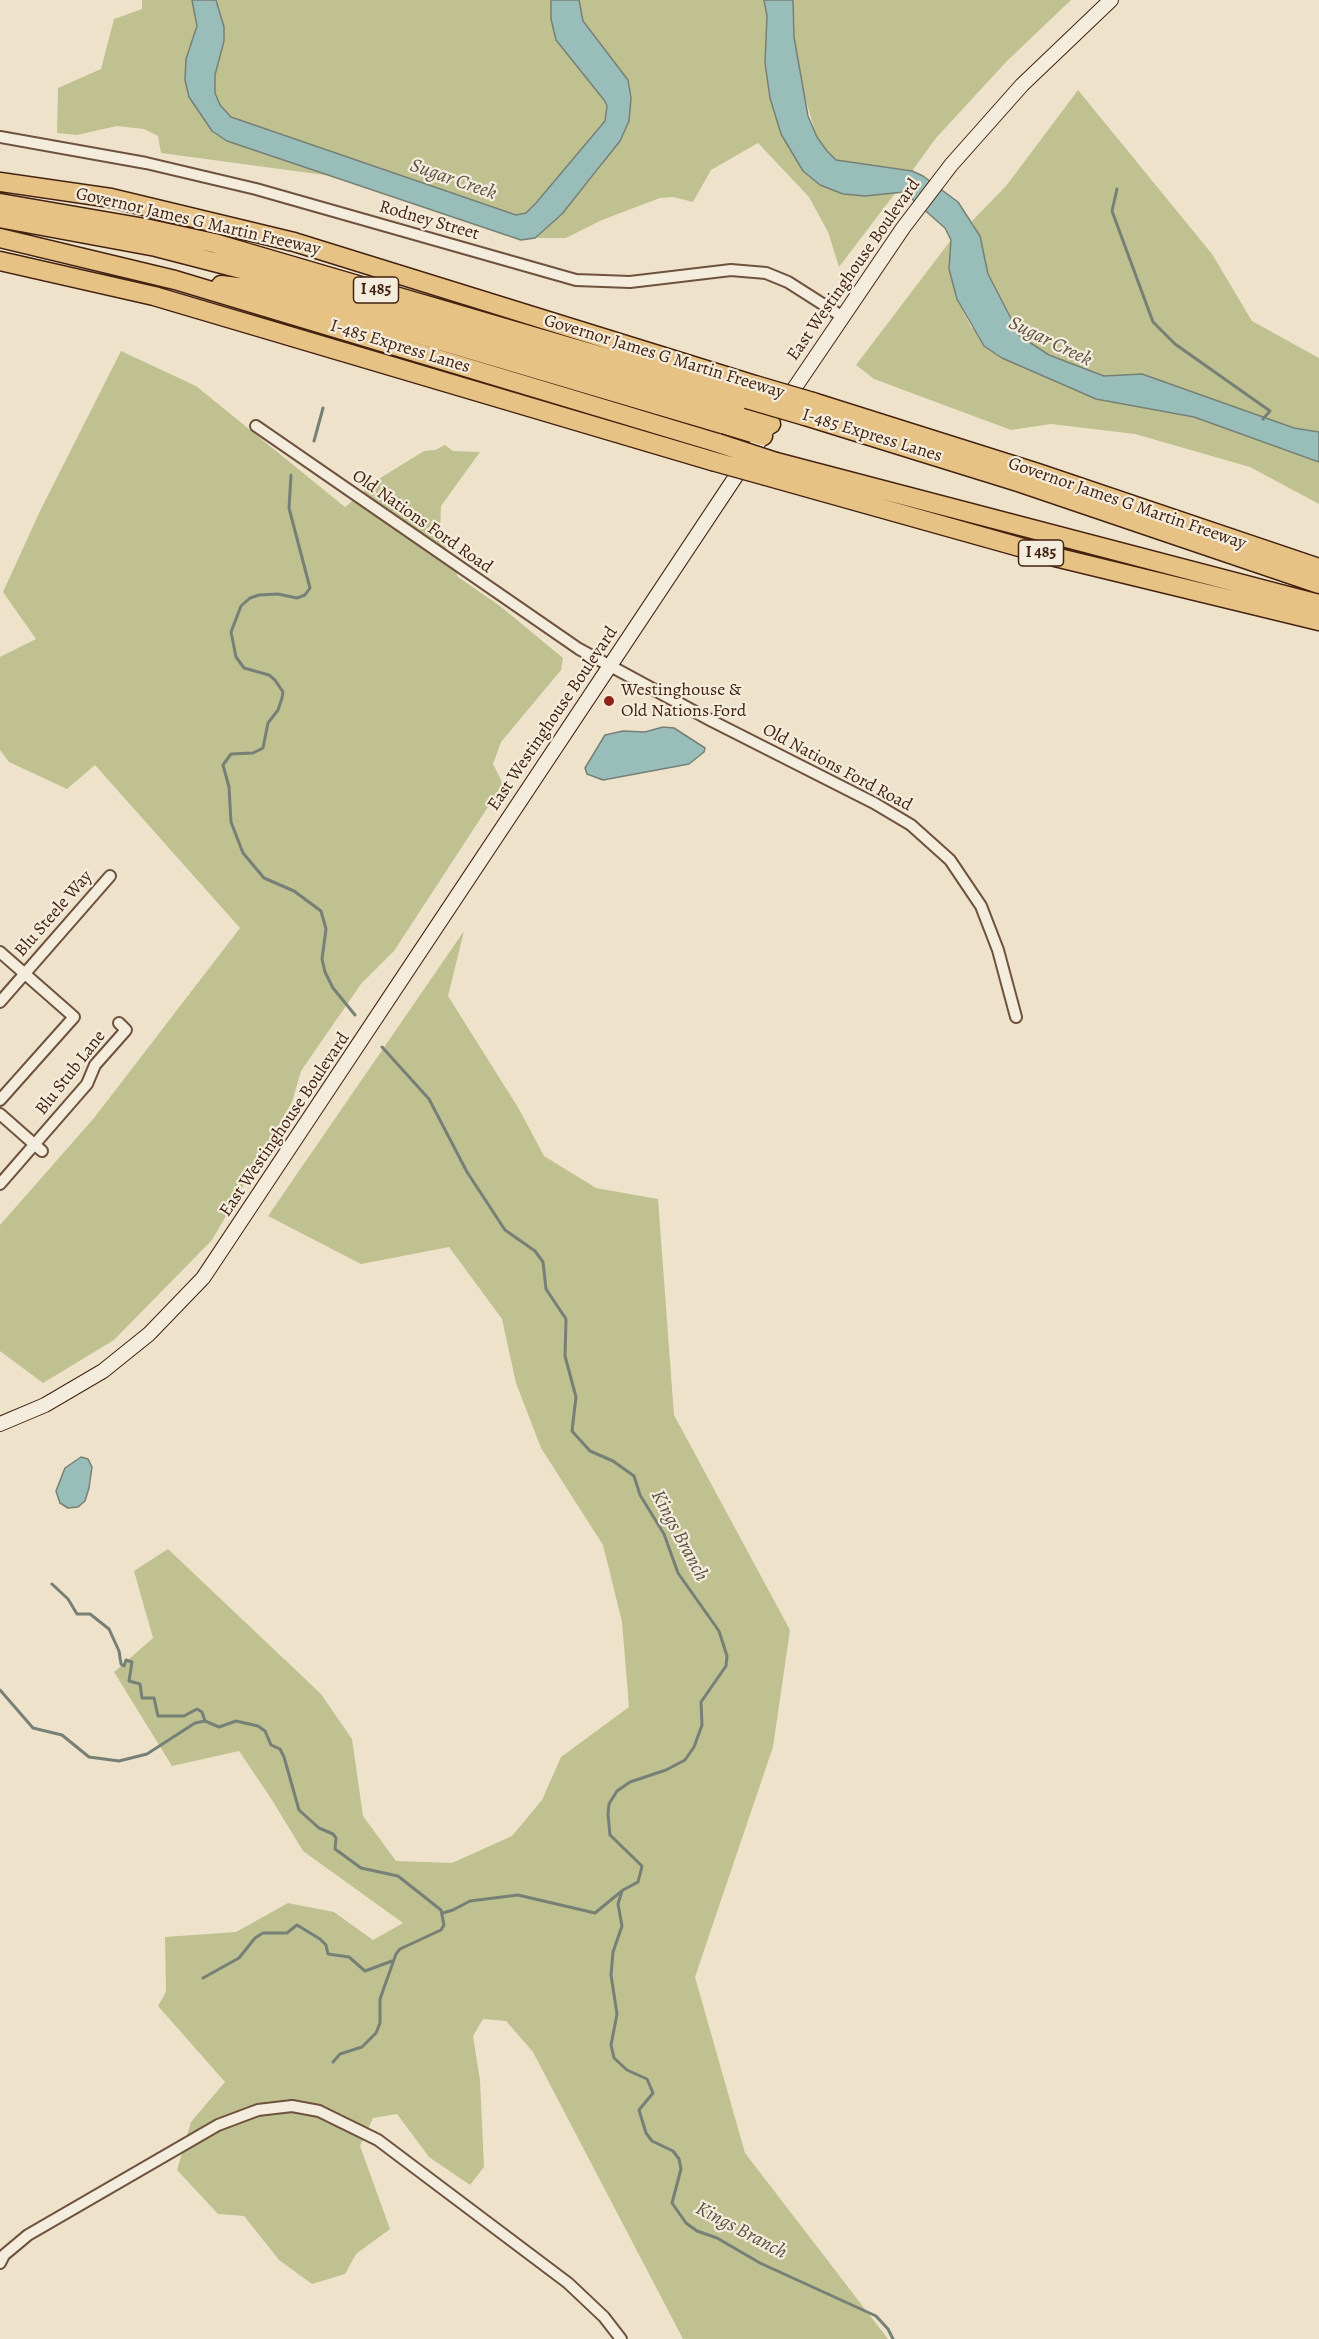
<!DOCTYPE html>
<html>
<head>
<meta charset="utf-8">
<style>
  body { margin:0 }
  canvas { display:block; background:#eee3ca }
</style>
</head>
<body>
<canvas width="1319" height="2339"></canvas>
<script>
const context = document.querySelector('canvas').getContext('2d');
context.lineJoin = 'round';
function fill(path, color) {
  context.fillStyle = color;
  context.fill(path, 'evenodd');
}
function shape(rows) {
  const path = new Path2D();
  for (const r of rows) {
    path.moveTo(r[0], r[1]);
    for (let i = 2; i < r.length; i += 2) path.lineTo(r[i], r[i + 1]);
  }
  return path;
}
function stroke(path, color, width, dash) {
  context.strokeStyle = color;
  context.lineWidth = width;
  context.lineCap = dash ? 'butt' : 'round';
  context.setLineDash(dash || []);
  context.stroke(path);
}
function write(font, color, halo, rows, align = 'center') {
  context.font = font + ' Alegreya,serif';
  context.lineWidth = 4.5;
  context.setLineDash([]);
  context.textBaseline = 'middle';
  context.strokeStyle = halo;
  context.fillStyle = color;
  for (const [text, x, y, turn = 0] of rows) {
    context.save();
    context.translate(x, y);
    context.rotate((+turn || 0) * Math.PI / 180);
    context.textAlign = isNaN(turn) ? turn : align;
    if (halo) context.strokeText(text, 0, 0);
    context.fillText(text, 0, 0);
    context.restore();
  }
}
const green = shape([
  [142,0,192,0,197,26,186,59,227,141,332,176,161,153,158,136,144,129,117,126,77,135,57,133,58,88,101,69,114,19,142,9],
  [216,0,551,0,551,19,607,106,605,121,536,203,526,213,516,215,231,117,220,105,215,93,215,75,224,41,224,27],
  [579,0,764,0,767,16,765,63,770,98,866,196,896,192,839,267,828,232,809,197,758,143,711,170,693,202,673,197,660,198,602,220,566,238,535,238,562,214,603,164,628,80,583,21],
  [793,0,1071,0,1007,61,936,138,912,171,835,160,817,138,803,90,794,37],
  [1078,90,1212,254,1252,321,1319,358,1319,432,1294,428,1142,375,1104,376,1049,355,1020,336,988,274,980,236,972,221,1006,186],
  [951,240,949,269,957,299,971,327,1062,385,1096,399,1194,417,1319,462,1319,504,1250,467,1135,434,1051,424,1011,430,874,379,856,365],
  [121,351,196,386,345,507,377,480,424,451,435,450,445,445,453,451,480,452,441,506,440,534,458,577,500,606,563,658,561,670,501,742,493,764,503,784,394,951,361,984,301,1071,292,1102,212,1240,114,1340,43,1383,0,1351,0,1225,94,1118,240,928,95,765,67,789,9,762,0,750,0,657,36,639,3,592,40,511],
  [464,931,448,996,519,1109,544,1156,596,1188,658,1199,674,1415,790,1630,773,1747,695,1977,745,2153,888,2339,683,2339,533,2052,506,2021,483,2019,473,2036,480,2080,484,2167,470,2185,429,2157,397,2114,373,2118,360,2146,390,2229,356,2254,345,2274,312,2284,279,2260,244,2216,218,2214,177,2170,191,2122,225,2082,158,2006,166,1992,165,1937,236,1932,288,1903,334,1912,373,1940,403,1923,303,1851,272,1800,239,1751,172,1766,114,1672,153,1638,134,1571,168,1549,321,1694,352,1739,363,1816,396,1861,452,1863,512,1836,542,1800,561,1757,629,1707,622,1622,603,1545,541,1448,516,1383,502,1319,449,1247,361,1264,268,1216]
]);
const water = shape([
  [192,0,216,0,224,27,224,41,215,75,215,93,220,105,231,117,516,215,526,213,536,203,605,121,607,106,604,100,556,40,551,19,551,0,579,0,583,21,628,80,631,98,629,121,620,141,562,214,535,238,521,240,227,141,212,131,189,97,185,80,186,59,197,26,192,0],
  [764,0,793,0,794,37,808,116,817,137,827,151,836,160,912,171,923,176,958,202,980,236,988,274,1020,336,1049,355,1104,376,1142,374,1294,428,1319,432,1319,462,1194,417,1096,399,1002,358,984,346,957,299,949,269,951,240,945,228,904,192,865,196,843,194,820,185,803,171,781,134,770,98,765,63,767,16,764,0],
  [663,727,674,728,705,748,704,752,689,764,603,780,587,774,585,768,605,735,623,731,645,732,663,727],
  [81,1457,88,1459,92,1467,89,1488,85,1501,78,1507,68,1508,60,1503,56,1491,65,1468,81,1457]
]);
const stream = shape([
  [1117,189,1112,211,1153,322,1175,344,1270,411,1263,419],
  [314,441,323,408],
  [291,475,289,508,310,588,305,595,297,598,278,594,259,595,250,598,241,606,231,632,236,657,244,668,269,675,275,680,283,692,282,698,278,710,268,723,263,748,253,753,231,754,223,765,229,787,231,822,243,853,264,878,294,891,321,911,326,929,322,959,325,972,333,988,355,1015],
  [382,1047,429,1099,467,1172,505,1230,535,1251,543,1262,546,1289,566,1319,565,1356,576,1397,572,1431,590,1451,613,1461,634,1476,640,1495,664,1534,678,1573,719,1631,727,1656,726,1666,701,1702,702,1725,694,1747,685,1760,666,1770,630,1782,617,1791,609,1804,608,1814,610,1835,642,1866,638,1882,623,1890,595,1913,518,1895,470,1901,453,1910,443,1913],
  [52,1584,68,1599,77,1614,90,1614,109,1629,119,1651,121,1664,124,1666,126,1660,132,1662,129,1681,140,1684,142,1698,154,1698,158,1716,184,1716,197,1709,202,1712,205,1721],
  [0,1690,33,1728,62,1735,89,1757,119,1761,147,1754,195,1723,205,1721,219,1727,236,1721,258,1726,265,1731,271,1745,280,1749,284,1757,299,1810,319,1828,333,1834,336,1838,335,1849,361,1868,398,1876,441,1910,444,1925,441,1930,400,1949,396,1954,380,1999,380,2023,376,2033,362,2047,340,2054,333,2062],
  [622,1891,618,1904,622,1926,613,1952,611,1975,617,2014,611,2045,614,2058,627,2070,647,2079,653,2093,639,2110,646,2133,652,2141,673,2151,679,2159,681,2169,672,2203,686,2223,697,2231,717,2238,760,2263,876,2316,888,2329,893,2339],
  [203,1978,239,1958,255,1938,263,1933,287,1933,297,1925,320,1939,326,1945,328,1954,349,1957,365,1971,392,1961]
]);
const street = shape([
  [0,137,146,163,256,189,576,280,630,282,731,270,766,273,788,282,843,317],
  [256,426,579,649,712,721,874,803,911,825,950,860,981,906,998,950,1016,1017],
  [0,952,74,1017,0,1100],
  [0,1002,110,876],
  [0,1114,42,1151],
  [0,1184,87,1084,95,1065,126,1030,119,1023],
  [0,2263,4,2255,28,2235,218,2125,258,2110,292,2106,319,2111,378,2140,568,2283,604,2317,621,2339]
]);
const secondary = shape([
  [785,402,903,228,951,165,1022,85,1111,0],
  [0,1424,45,1405,103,1371,149,1334,203,1278,768,428]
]);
const highway = shape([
  [0,182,111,198,294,242,755,385],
  [0,203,145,228,214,243,747,399],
  [0,218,156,247,303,285,771,424],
  [0,238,175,280,718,443],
  [0,261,154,296,712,461],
  [221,285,261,290,360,317,763,436],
  [813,402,1038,473,1319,568],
  [805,416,1021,483,1319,584],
  [776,462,1319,604],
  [766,476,1055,557,1319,621]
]);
const highwayBridge = shape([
  [755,385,813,402],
  [747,399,805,416],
  [718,443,776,462],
  [712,461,766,476]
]);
const markers = [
  [609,701,6,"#8f2418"]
];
const shields = [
  [376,290,45],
  [1041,553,45]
];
const shieldNames = [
  ["I 485",376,290],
  ["I 485",1041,553]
];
const streetNames = [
  ["Rodney Street",429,221,16],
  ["Governor James G Martin Freeway",198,222,13],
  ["East Westinghouse Boulevard",854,270,-55],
  ["I-485 Express Lanes",400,347,17],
  ["Governor James G Martin Freeway",664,357,17],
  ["I-485 Express Lanes",872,436,17],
  ["Governor James G Martin Freeway",1127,504,19],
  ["Old Nations Ford Road",422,522,35],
  ["East Westinghouse Boulevard",553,719,-56],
  ["Old Nations Ford Road",837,768,28],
  ["Blu Steele Way",54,914,-49],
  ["Blu Stub Lane",71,1073,-52],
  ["East Westinghouse Boulevard",285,1125,-56]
];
const poiNames = [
  ["Westinghouse &",621,691],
  ["Old Nations Ford",621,712]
];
const waterNames = [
  ["Sugar Creek",453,180,19],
  ["Sugar Creek",1050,342,26],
  ["Kings Branch",679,1536,62],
  ["Kings Branch",741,2231,28]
];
fill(green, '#c0c191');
fill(water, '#99beba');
stroke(water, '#778076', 1.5);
stroke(stream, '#778076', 3);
stroke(street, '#6e523e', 14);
stroke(secondary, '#442210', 16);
stroke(highway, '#442210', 21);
stroke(street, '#f4eddd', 10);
stroke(secondary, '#f4eddd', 14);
stroke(highway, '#e7c285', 18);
stroke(highwayBridge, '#442210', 21, []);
stroke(highwayBridge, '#e7c285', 18);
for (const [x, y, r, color] of markers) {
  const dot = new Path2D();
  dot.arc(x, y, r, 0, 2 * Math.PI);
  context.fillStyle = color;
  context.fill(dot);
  stroke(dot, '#f4eddd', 2);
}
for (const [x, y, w] of shields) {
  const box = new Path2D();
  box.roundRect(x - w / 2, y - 13, w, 26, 4.5);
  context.fillStyle = '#f4eddd';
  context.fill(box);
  stroke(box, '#442210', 1.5);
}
write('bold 16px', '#442210', null, shieldNames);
write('18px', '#442210', '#f4eddd', streetNames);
write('18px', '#442210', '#f4eddd', poiNames, 'left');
write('italic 20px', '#5e5143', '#f4eddd', waterNames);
</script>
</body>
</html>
